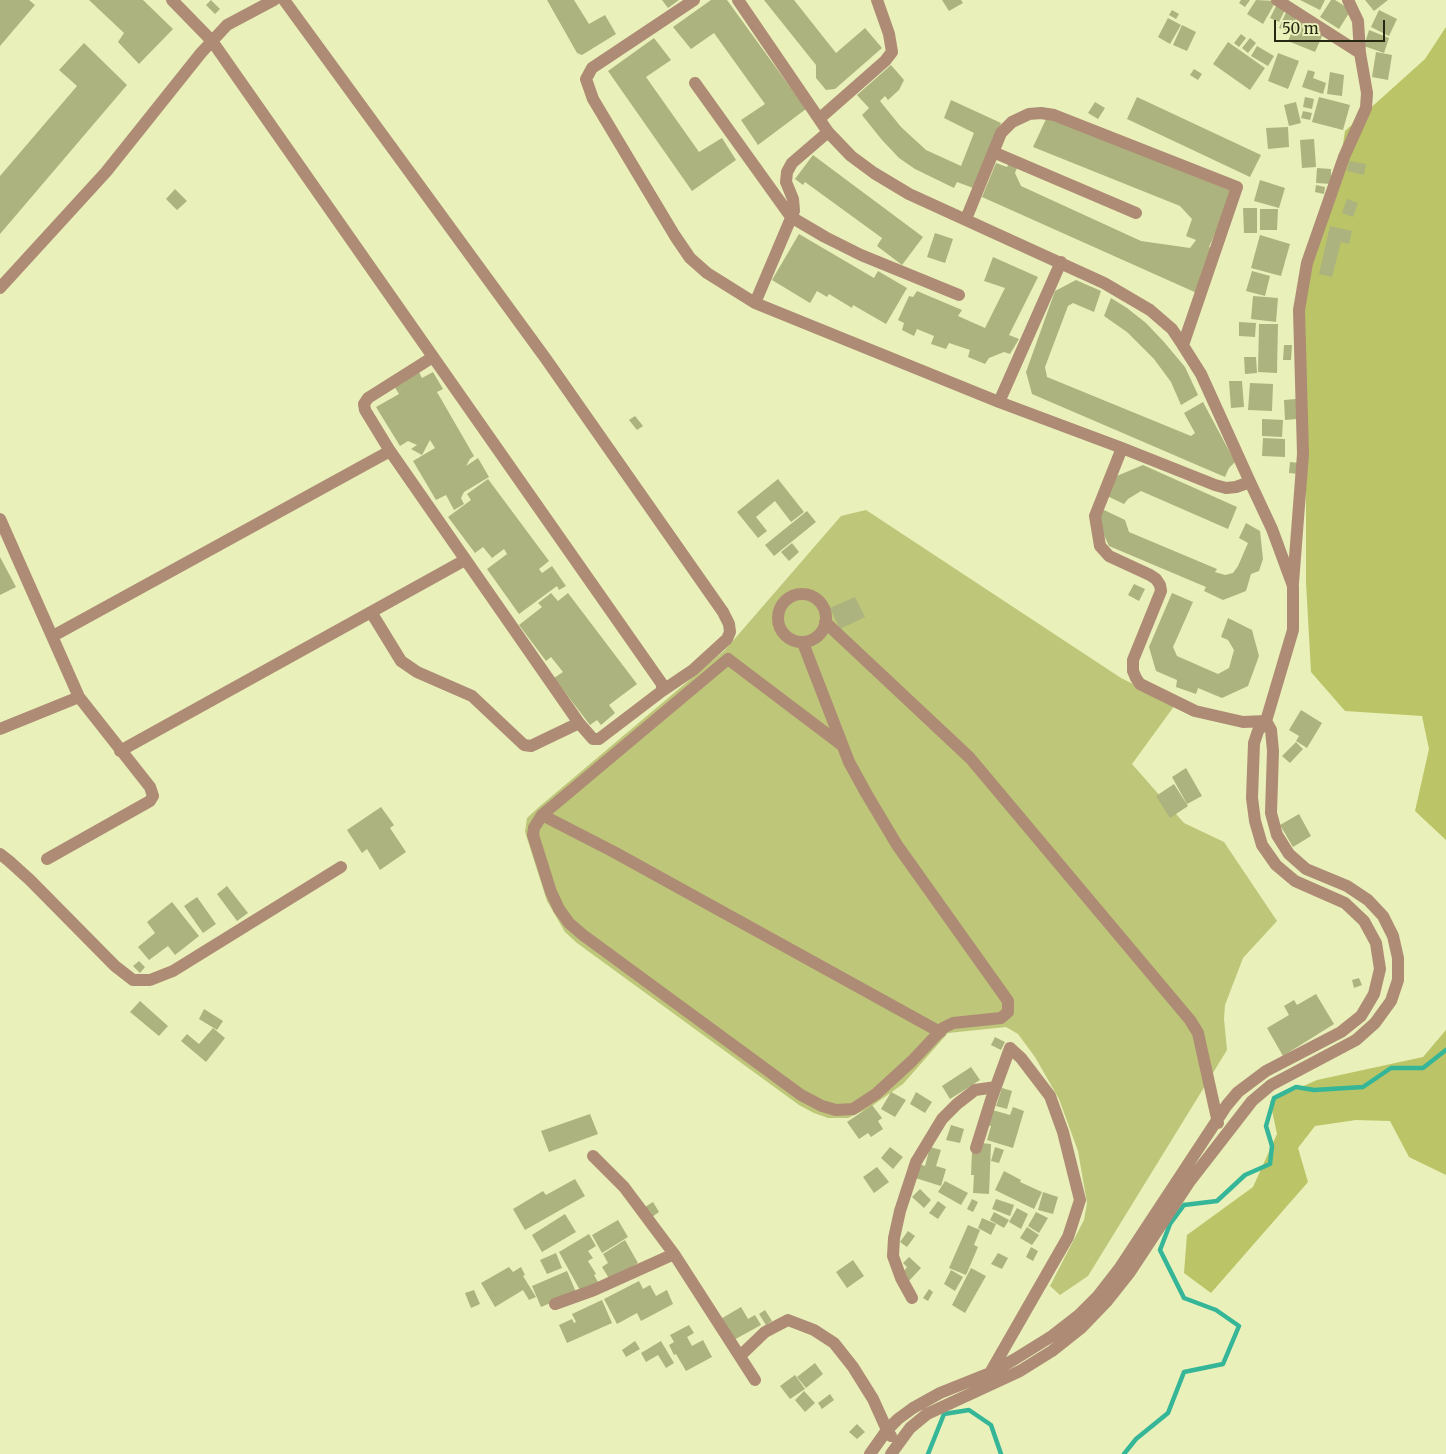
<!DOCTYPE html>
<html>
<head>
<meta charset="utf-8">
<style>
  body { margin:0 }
  #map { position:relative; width:1446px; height:1454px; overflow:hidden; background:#e9f0b9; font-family:Merriweather,serif }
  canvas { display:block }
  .scale { position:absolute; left:1274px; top:20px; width:111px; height:22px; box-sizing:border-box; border:2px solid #262812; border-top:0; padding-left:6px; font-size:15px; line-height:18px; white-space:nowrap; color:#262812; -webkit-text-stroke:4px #e9f0b9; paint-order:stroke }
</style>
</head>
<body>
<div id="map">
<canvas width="1446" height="1454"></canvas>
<div class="scale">50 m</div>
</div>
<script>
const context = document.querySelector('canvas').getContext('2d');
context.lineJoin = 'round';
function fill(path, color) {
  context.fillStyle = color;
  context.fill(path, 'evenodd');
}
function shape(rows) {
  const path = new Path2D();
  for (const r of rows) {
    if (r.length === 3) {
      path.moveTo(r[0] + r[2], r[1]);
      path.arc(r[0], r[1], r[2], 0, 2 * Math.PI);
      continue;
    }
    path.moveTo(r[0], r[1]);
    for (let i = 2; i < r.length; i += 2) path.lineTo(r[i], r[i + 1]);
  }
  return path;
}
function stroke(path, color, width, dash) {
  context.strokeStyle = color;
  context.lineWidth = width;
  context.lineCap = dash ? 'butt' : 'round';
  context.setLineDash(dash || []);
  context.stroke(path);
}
const green = shape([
  [866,510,1121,678,1175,705,1132,764,1184,823,1224,842,1277,921,1243,958,1225,1005,1224,1019,1227,1050,1088,1276,1060,1295,1050,1286,1084,1220,1087,1203,1078,1151,1059,1099,1035,1057,1018,1034,1006,1027,948,1033,903,1084,869,1108,848,1118,828,1118,814,1113,799,1105,577,943,565,932,547,901,525,832,527,818,539,807,725,650,841,516]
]);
const forest = shape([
  [1446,27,1446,840,1415,811,1429,749,1422,716,1345,711,1311,672,1306,582,1306,495,1302,294,1340,163,1345,131,1425,59],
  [1446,1030,1446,1175,1409,1157,1390,1121,1356,1120,1315,1126,1298,1148,1308,1182,1211,1293,1184,1273,1187,1235,1253,1187,1277,1134,1270,1101,1317,1080,1423,1057]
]);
const stream = shape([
  [928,1454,944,1414,969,1410,991,1425,1001,1454],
  [1124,1454,1136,1439,1168,1413,1184,1372,1223,1364,1239,1326,1216,1310,1184,1298,1160,1250,1170,1224,1184,1205,1217,1201,1245,1175,1270,1164,1272,1146,1266,1126,1274,1098,1296,1087,1314,1090,1363,1087,1391,1068,1423,1068,1446,1050]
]);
const building = shape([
  [0,0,29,0,35,5,0,46],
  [89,0,143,0,173,29,139,64,118,42,124,33],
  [211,0,220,9,215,14,206,5],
  [547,0,574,0,589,24,605,15,616,34,582,55,577,53],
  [662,0,679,0,668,8],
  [711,0,727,0,806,109,758,145,741,120,765,104,714,33,691,49,673,27],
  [764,0,794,0,836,53,865,28,882,48,835,89,826,90,816,78,816,65],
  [942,0,961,0,963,3,949,11],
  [1241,0,1250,0,1245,7,1239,3],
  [1256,0,1276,1,1263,24,1247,14],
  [1300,0,1325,0,1320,10],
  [1331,0,1335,0,1351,10,1339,29,1320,17],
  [1365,0,1388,0,1374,11],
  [1277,4,1286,8,1279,22,1270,18],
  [1172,10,1179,14,1176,19,1169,15],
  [1287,10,1298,14,1290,32,1279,28],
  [1379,10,1397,19,1389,36,1371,27],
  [1168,18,1181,25,1170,44,1158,37],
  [1297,20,1324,32,1315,52,1288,41],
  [1182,25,1196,32,1187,51,1173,45],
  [1369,30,1389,38,1384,53,1364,46],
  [1241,34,1246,38,1239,47,1234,43],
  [654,38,671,60,646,77,699,152,722,138,736,160,692,191,608,71],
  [1250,38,1256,43,1248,53,1242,48],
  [1228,42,1265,68,1250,90,1213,64],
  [84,43,127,85,0,234,0,176,77,86,59,70],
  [1257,46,1274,56,1268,66,1251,56],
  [1376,52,1392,55,1388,80,1372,77],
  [1278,53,1299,61,1288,89,1268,81],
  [891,65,904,80,899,90,888,100,885,96,880,101,901,127,926,150,961,166,974,133,944,118,951,100,1001,123,976,189,957,182,954,188,915,169,899,158,882,140,862,115,869,108,857,95],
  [1194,69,1202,74,1198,80,1190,75],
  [1308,70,1315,72,1313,78,1326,83,1323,94,1302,87],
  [1330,72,1344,75,1342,96,1327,94],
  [1137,97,1261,155,1250,177,1127,119],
  [1305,97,1314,99,1312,109,1303,107],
  [1319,97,1350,105,1343,130,1312,122],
  [1095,102,1105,108,1098,119,1088,113],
  [1296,102,1301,123,1289,126,1284,105],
  [1303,111,1312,113,1310,120,1301,118],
  [1047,117,1234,192,1209,247,1218,252,1199,294,982,197,996,163,1007,167,1010,162,1018,165,1015,173,1021,186,1141,241,1190,248,1196,240,1186,236,1192,219,1180,206,1033,147],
  [1288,127,1289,147,1268,149,1266,128],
  [1314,139,1316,167,1302,168,1300,140],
  [813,155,923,237,902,265,877,246,882,238,805,182,803,185,795,179],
  [1349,161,1366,164,1364,175,1347,171],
  [1317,168,1331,169,1331,184,1316,183],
  [1260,180,1285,188,1279,208,1254,201],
  [1316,185,1325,187,1324,194,1315,192],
  [175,189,187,201,177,210,166,199],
  [1347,199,1358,203,1353,217,1342,213],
  [1243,208,1257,208,1257,233,1244,233],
  [1260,209,1278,209,1277,230,1260,230],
  [1330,226,1352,231,1349,244,1341,242,1332,277,1319,274],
  [935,233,953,239,945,263,927,257],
  [799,234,874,278,878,271,907,288,886,324,853,305,852,308,829,294,827,297,817,291,810,303,772,280],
  [1260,235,1290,244,1281,276,1251,268],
  [993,257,1038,277,1009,335,1019,339,1010,354,1004,352,989,358,985,364,968,357,970,350,949,343,946,349,931,344,934,336,917,329,914,336,902,330,904,323,898,320,909,296,913,297,917,291,962,310,958,316,985,328,1005,288,984,281],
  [1252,271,1270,276,1265,296,1246,291],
  [1076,280,1101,291,1094,312,1073,303,1068,306,1045,367,1047,377,1191,436,1195,433,1184,413,1203,402,1235,462,1229,468,1225,477,1032,394,1026,372,1055,291],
  [1253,296,1278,298,1276,322,1251,319],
  [1111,298,1127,308,1146,323,1164,342,1185,367,1198,395,1181,405,1171,382,1154,359,1127,332,1104,316],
  [1239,322,1256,323,1255,337,1239,336],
  [1259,324,1278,324,1277,373,1258,372],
  [1284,345,1292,345,1291,360,1283,360],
  [1244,357,1256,357,1257,373,1245,374],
  [419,372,422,378,433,372,443,389,437,392,474,456,470,459,466,466,478,458,489,477,464,492,461,498,464,504,454,510,446,495,436,500,413,461,435,448,430,440,422,455,411,449,417,445,408,441,400,446,376,407,399,394,394,386],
  [1229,381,1242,381,1244,407,1231,408],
  [1250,383,1273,384,1272,411,1248,410],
  [1296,399,1297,419,1285,420,1284,400],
  [635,416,643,426,637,430,629,420],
  [1262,419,1283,420,1282,437,1262,436],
  [1263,438,1285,439,1285,457,1262,456],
  [1290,462,1299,463,1298,474,1289,473],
  [1143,465,1237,507,1228,529,1141,491,1128,499,1124,504,1105,495,1112,478],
  [488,479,549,561,539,569,542,573,552,566,566,586,559,590,557,586,519,614,487,569,507,554,504,549,492,558,483,547,475,553,448,517,471,500,467,494],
  [778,479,804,512,791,522,775,501,756,517,767,531,758,538,737,512],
  [1102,509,1125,520,1129,532,1217,569,1215,572,1225,575,1233,573,1238,566,1248,543,1239,538,1246,523,1260,531,1263,559,1259,571,1251,574,1246,591,1223,600,1204,591,1206,587,1109,546,1098,522],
  [807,511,816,522,774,556,765,545],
  [792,543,799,552,789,561,781,552],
  [0,557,16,587,0,595],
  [1134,584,1145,589,1139,601,1128,595],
  [551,593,558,601,568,593,637,684,609,705,615,713,601,725,597,720,590,725,554,678,563,672,551,657,546,661,519,625,542,607,538,603],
  [1172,593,1193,602,1173,647,1177,656,1218,674,1229,668,1234,650,1228,640,1221,637,1228,618,1252,630,1259,656,1248,686,1222,698,1198,688,1196,694,1176,687,1177,680,1156,671,1149,647],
  [855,597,865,617,840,629,830,608],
  [1301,710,1322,723,1307,748,1296,741,1299,736,1289,730],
  [1296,742,1303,749,1290,763,1282,756],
  [1186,768,1202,796,1187,804,1172,777],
  [1174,784,1188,806,1170,818,1156,796],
  [381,807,394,825,390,828,406,852,380,870,367,849,362,853,347,830],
  [1299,814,1311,836,1293,847,1280,825],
  [227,886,248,913,237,921,217,894],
  [197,897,216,924,203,933,184,906],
  [172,902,199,936,175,955,168,946,149,960,138,947,155,933,147,922],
  [139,961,145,967,140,973,133,966],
  [1359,978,1362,985,1354,988,1352,980],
  [1316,994,1334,1024,1283,1056,1267,1028,1289,1015,1284,1006,1294,1000,1297,1005],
  [140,1001,168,1026,159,1036,130,1012],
  [204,1009,223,1021,217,1030,199,1019],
  [213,1028,225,1038,206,1062,181,1041,187,1034,199,1044],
  [995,1037,1005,1042,1001,1050,991,1045],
  [971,1067,980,1080,950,1099,942,1086],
  [1002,1088,1012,1091,1007,1109,996,1106],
  [891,1092,906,1100,895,1117,881,1109],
  [916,1092,932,1102,925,1113,910,1104],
  [872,1105,882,1118,878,1121,883,1129,871,1137,868,1133,859,1139,847,1122],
  [1013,1107,1024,1111,1013,1148,987,1140,991,1126,984,1124,989,1109,1010,1115],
  [590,1114,598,1134,549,1152,541,1131],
  [951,1125,964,1129,960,1143,946,1140],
  [980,1143,991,1144,989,1194,973,1193,974,1175,971,1175,972,1151],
  [890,1147,903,1157,893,1169,881,1158],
  [930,1147,941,1150,936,1166,946,1169,941,1186,912,1177,916,1163,925,1166],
  [995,1147,1004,1150,999,1163,991,1161],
  [877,1167,889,1182,874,1193,863,1177],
  [1004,1171,1021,1180,1020,1182,1042,1192,1034,1209,995,1190],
  [575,1179,585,1196,525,1230,513,1209,543,1191,546,1195],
  [945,1181,968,1193,961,1205,938,1192],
  [920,1189,931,1200,924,1208,912,1197],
  [1043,1192,1058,1197,1053,1214,1038,1210],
  [972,1199,978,1202,973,1212,967,1209],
  [996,1199,1014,1205,1010,1216,992,1209],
  [938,1201,946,1207,938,1219,929,1213],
  [653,1202,659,1212,652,1217,645,1207],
  [1017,1208,1028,1214,1021,1229,1009,1222],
  [994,1212,1009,1220,1004,1228,990,1220],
  [1036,1212,1048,1218,1039,1233,1028,1226],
  [565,1214,576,1232,542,1252,532,1235],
  [982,1218,996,1224,991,1235,978,1228],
  [618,1220,628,1237,602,1253,592,1235],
  [968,1225,980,1230,974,1245,978,1247,966,1275,949,1268],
  [1027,1227,1039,1235,1032,1245,1020,1238],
  [908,1231,915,1236,907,1247,900,1242],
  [589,1234,596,1246,588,1251,593,1258,588,1261,596,1274,594,1275,598,1282,581,1292,559,1252],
  [625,1240,638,1263,610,1280,602,1267,608,1263,603,1254],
  [1031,1247,1038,1251,1033,1261,1026,1257],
  [556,1253,562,1268,547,1274,540,1260],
  [998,1253,1008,1258,1002,1269,991,1264],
  [909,1257,921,1268,908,1282,901,1275,907,1267,903,1263],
  [853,1260,864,1276,847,1288,836,1272],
  [509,1267,513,1272,521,1267,525,1275,523,1276,536,1297,529,1300,523,1290,495,1307,481,1283],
  [971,1268,986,1276,965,1313,952,1305],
  [951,1270,963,1277,955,1291,944,1284],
  [567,1271,576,1292,541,1307,532,1286],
  [639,1281,643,1289,650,1285,656,1296,667,1290,673,1304,641,1321,637,1313,617,1324,604,1299],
  [929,1289,933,1292,928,1301,923,1298],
  [474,1290,480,1304,471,1308,465,1293],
  [602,1300,612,1323,567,1343,559,1325,572,1319,574,1323,576,1322,572,1314],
  [741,1307,748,1319,755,1315,761,1325,732,1341,719,1320],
  [765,1310,772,1321,766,1325,759,1314],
  [689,1325,694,1333,687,1337,692,1346,703,1340,712,1357,686,1371,676,1354,674,1355,669,1345,674,1342,670,1335],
  [635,1341,640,1349,626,1357,622,1350],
  [661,1341,674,1363,666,1368,658,1355,646,1362,641,1353],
  [815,1363,823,1374,806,1388,797,1377],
  [795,1375,805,1389,790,1399,780,1386],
  [804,1391,815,1403,805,1412,795,1400],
  [830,1394,834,1400,822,1409,818,1403],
  [857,1424,865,1432,857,1439,849,1432]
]);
const minor = shape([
  [172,0,212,41,662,684,662,691,599,739,593,739,579,723,390,451,365,410,364,404,368,398,433,357],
  [284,0,546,359,723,612,729,624,730,632,727,639,693,670,662,691],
  [694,0,592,68,586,79,593,99,675,236,690,258,707,273,755,303,999,402,1122,448,1215,485,1226,488,1236,487,1250,482],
  [738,0,828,132,851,156,874,173,909,194,1104,283,1150,310,1172,329,1182,344,1201,374,1250,482,1272,529,1293,586,1293,630,1266,721,1258,731,1254,743,1252,798,1255,821,1262,845,1276,865,1295,881,1345,903,1364,921,1376,943,1380,969,1374,994,1361,1016,1341,1032,1266,1071,1238,1092,1227,1105,1119,1269,1098,1296,1079,1315,1052,1336,1015,1359,990,1373,940,1393,913,1408,898,1419,887,1430,870,1454],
  [1277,0,1360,53],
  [695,83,791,217,825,237,861,255,959,295],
  [819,119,885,61,892,52,889,34,877,0],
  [993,152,1136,213],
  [966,219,1001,133,1012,122,1029,114,1041,113,1054,115,1237,187,1183,345],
  [0,288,106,172,201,53,227,25,274,0],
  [755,303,794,211,793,199,786,182,787,172,792,163,828,132],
  [999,402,1061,262],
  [1122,448,1095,516,1100,546,1109,556,1150,575,1156,579,1160,585,1161,591,1133,660,1133,671,1136,678,1140,684,1195,711,1243,722,1266,721],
  [0,519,79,697,150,787,153,796,150,801,47,859],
  [1293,583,1303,454,1299,310,1307,263,1344,157,1366,108,1367,93,1360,53,1358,21,1348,0],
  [802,618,24],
  [371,612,401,661,417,672,472,696,524,745,531,746,579,723],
  [825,622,970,758,1190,1020,1198,1033,1218,1123],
  [53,636,390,451],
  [803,643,849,762,866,793,897,845,1008,1001,1008,1012,1001,1018,953,1023,943,1028,912,1061,876,1094,853,1109,836,1110,822,1106,801,1095,583,935,569,923,559,909,551,892,533,835,534,828,542,815,728,659,843,746],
  [0,729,79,697],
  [120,751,465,560],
  [542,815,614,852,940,1032],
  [0,854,9,861,30,880,115,966,133,980,150,980,173,971,341,867],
  [976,1148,991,1100,1010,1048,1021,1058,1050,1096,1063,1132,1080,1200,1068,1237,990,1373],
  [593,1156,624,1187,674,1254,755,1380],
  [912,1298,901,1278,893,1256,894,1238,900,1211,916,1162,942,1119,957,1104,975,1090,996,1087],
  [555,1304,594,1290,674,1254],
  [740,1356,765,1332,788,1320,814,1330,834,1343,853,1367,873,1399,887,1430,891,1436],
  [891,1454,910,1428,927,1414,1020,1371,1052,1351,1081,1328,1107,1301,1130,1272,1190,1181,1252,1101,1271,1085,1356,1040,1375,1023,1391,1001,1398,980,1398,958,1393,936,1383,916,1368,900,1347,886,1306,869,1289,854,1277,835,1271,813,1273,751,1271,730,1266,721]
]);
fill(green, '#bec679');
fill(forest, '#bbc466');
stroke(stream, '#36b698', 4.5);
fill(building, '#adb37e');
stroke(minor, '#ae8b75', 12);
</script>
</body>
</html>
